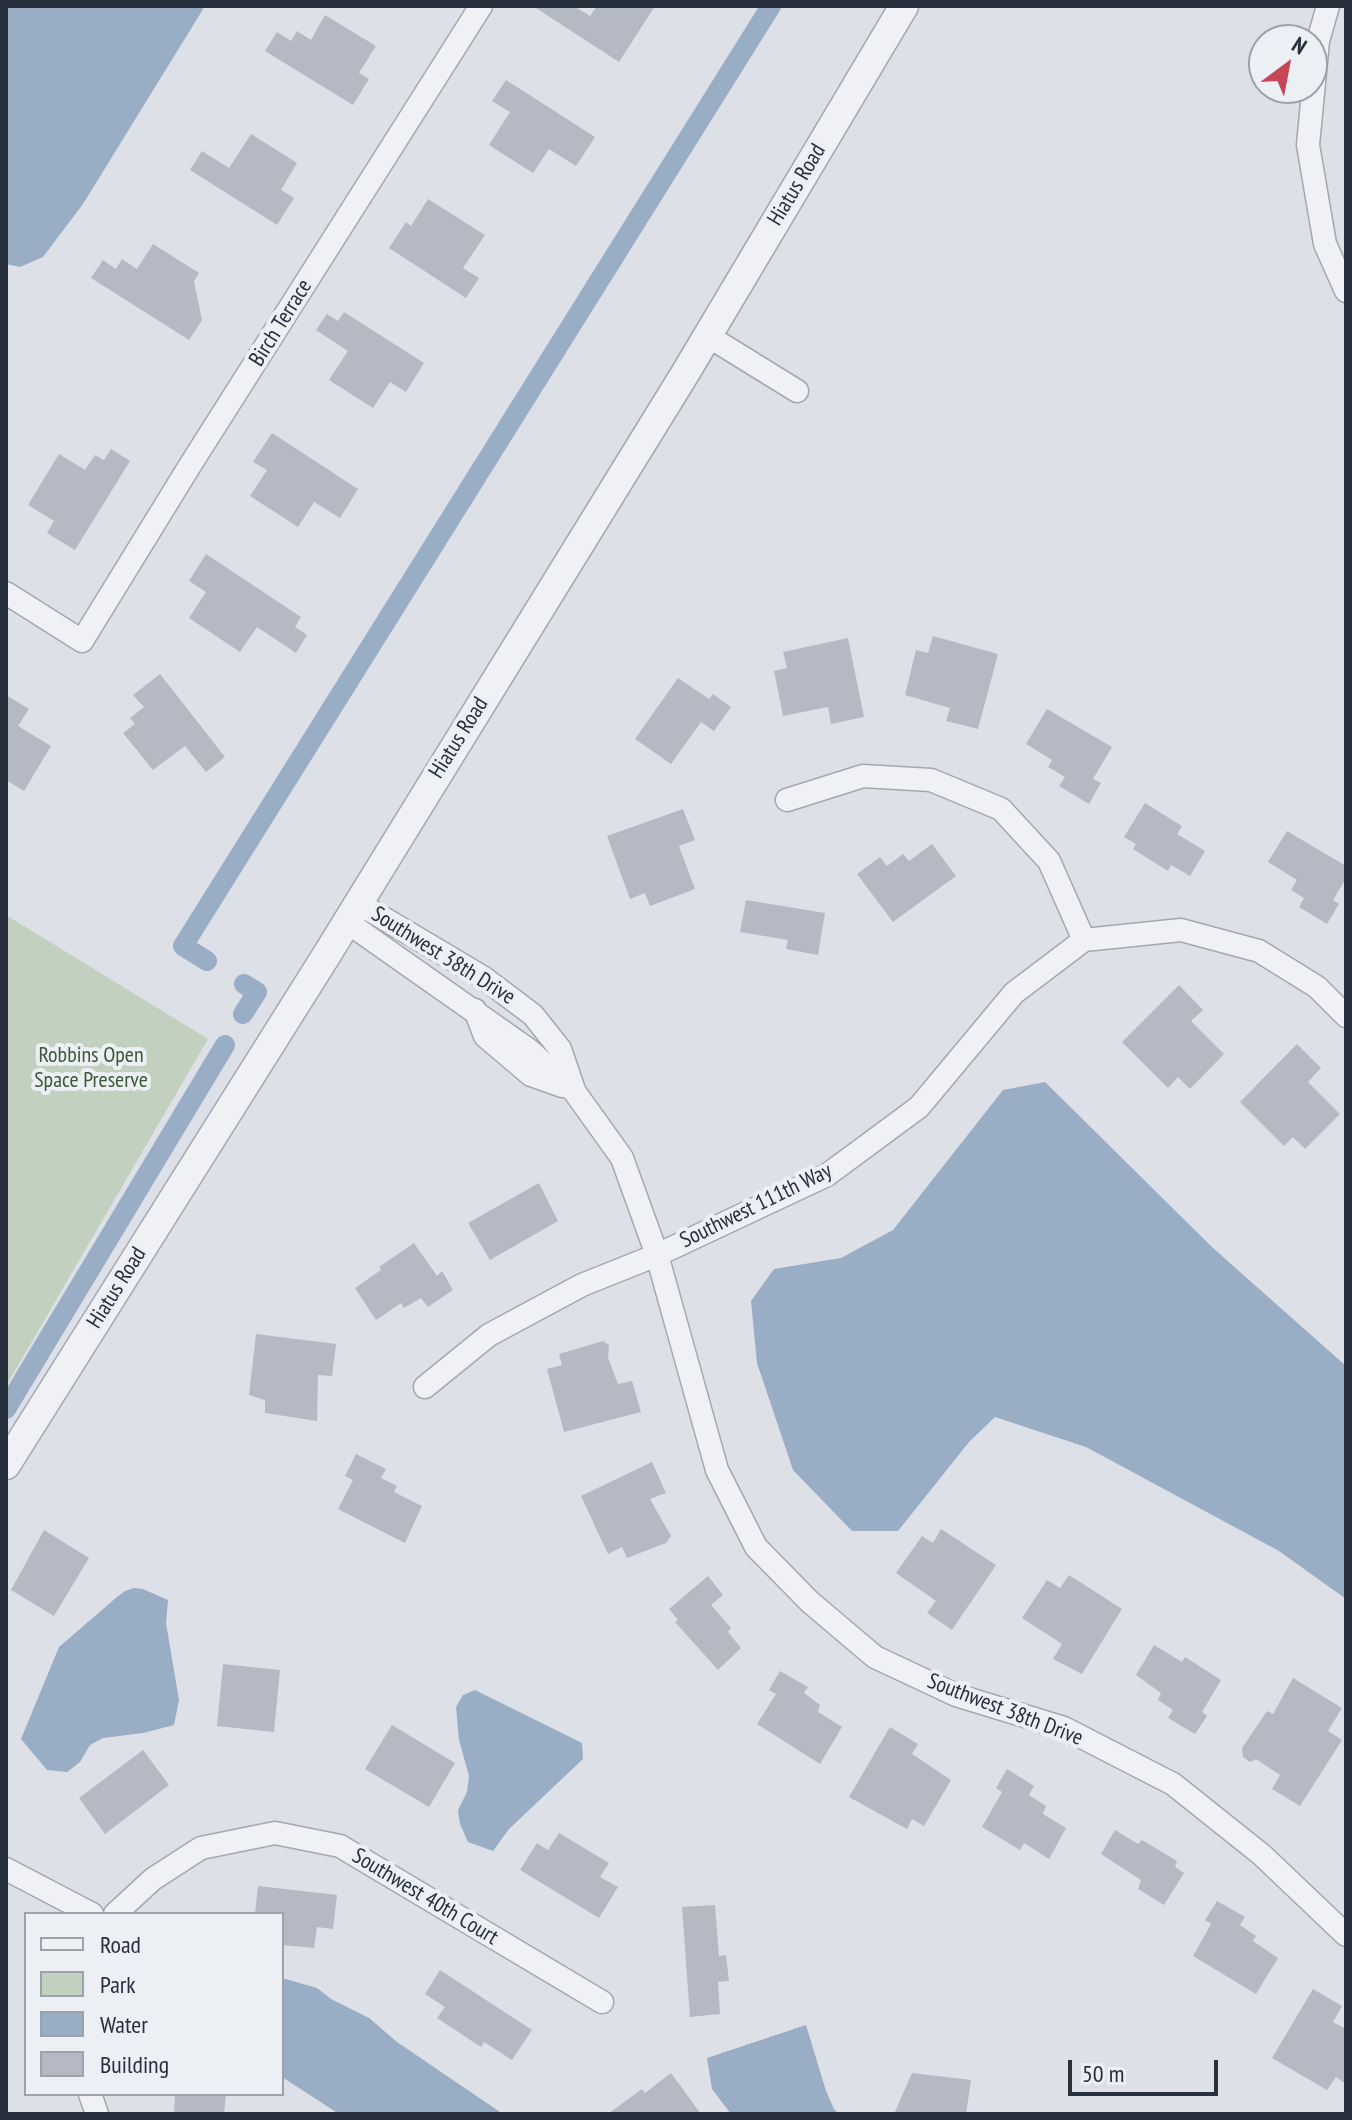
<!DOCTYPE html>
<html>
<head>
<meta charset="utf-8">
<style>
  body { margin:0 }
  #map { position:relative; width:1352px; height:2120px; overflow:hidden; background:#dde0e6; font-family:"PT Sans Narrow",sans-serif }
  canvas { display:block }
  .frame { position:absolute; inset:0; border:8px solid #272e3c; pointer-events:none }
  .legend { position:absolute; left:24px; top:1912px; width:260px; height:184px; box-sizing:border-box; background:#eceff4; border:2px solid #9da2aa; margin:0; padding:10px 14px; list-style:none; font-size:24px; color:#272e3c }
  .legend li { display:flex; align-items:center; gap:16px; height:40px }
  .legend b { width:40px; border:2px solid #9da2aa }
  .north { position:absolute; left:1248px; top:24px; width:80px; height:80px; box-sizing:border-box; background:#eceff4; border:2px solid #9da2aa; border-radius:50%; rotate:32deg; font-size:22px; font-weight:700; line-height:32px; text-align:center; color:#272e3c }
  .north::after { content:''; display:block; margin:auto; width:28px; height:36px; background:#c74656; clip-path:polygon(50% 0,100% 100%,50% 72%,0 100%) }
  .scale { position:absolute; left:1068px; top:2060px; width:150px; height:36px; box-sizing:border-box; border:4px solid #272e3c; border-top:0; padding-left:10px; font-size:24px; line-height:28px; white-space:nowrap; color:#272e3c; -webkit-text-stroke:6px #eceff4; paint-order:stroke }
</style>
</head>
<body>
<div id="map">
<canvas width="1352" height="2120"></canvas>
<div class="frame"></div>
<ul class="legend">
<li><b style="height:10px;background:#eff1f5"></b>Road</li>
<li><b style="height:22px;background:#c2d0bf"></b>Park</li>
<li><b style="height:22px;background:#99adc5"></b>Water</li>
<li><b style="height:22px;background:#b5b9c3"></b>Building</li>
</ul>
<div class="north">N</div>
<div class="scale">50 m</div>
</div>
<script>
const context = document.querySelector('canvas').getContext('2d');
context.lineJoin = 'round';
function fill(path, color) {
  context.fillStyle = color;
  context.fill(path, 'evenodd');
}
function shape(rows) {
  const path = new Path2D();
  for (const r of rows) {
    path.moveTo(r[0], r[1]);
    for (let i = 2; i < r.length; i += 2) path.lineTo(r[i], r[i + 1]);
  }
  return path;
}
function stroke(path, color, width, dash) {
  context.strokeStyle = color;
  context.lineWidth = width;
  context.lineCap = dash ? 'butt' : 'round';
  context.setLineDash(dash || []);
  context.stroke(path);
}
function write(font, color, halo, rows, align = 'center') {
  context.font = font + ' "PT Sans Narrow",sans-serif';
  context.lineWidth = 8;
  context.setLineDash([]);
  context.textBaseline = 'middle';
  context.strokeStyle = halo;
  context.fillStyle = color;
  for (const [text, x, y, turn = 0] of rows) {
    context.save();
    context.translate(x, y);
    context.rotate((+turn || 0) * Math.PI / 180);
    context.textAlign = isNaN(turn) ? turn : align;
    if (halo) context.strokeText(text, 0, 0);
    context.fillText(text, 0, 0);
    context.restore();
  }
}
const green = shape([
  [6,915,208,1039,6,1386]
]);
const water = shape([
  [6,6,205,6,83,204,43,257,20,267,6,264],
  [1045,1082,1213,1248,1346,1366,1346,1599,1279,1551,1086,1447,995,1417,969,1442,898,1531,852,1531,793,1470,757,1363,751,1301,774,1269,841,1258,893,1230,1003,1090],
  [134,1588,143,1589,168,1600,166,1623,179,1700,174,1725,143,1733,103,1738,90,1745,80,1762,67,1772,47,1770,21,1739,59,1647,117,1597,125,1591],
  [475,1690,582,1743,583,1759,509,1829,493,1851,468,1842,460,1824,458,1810,467,1792,469,1776,459,1740,456,1707,463,1695],
  [282,1978,317,1988,331,1999,369,2018,397,2042,503,2114,339,2114,282,2077],
  [806,2025,826,2091,834,2109,839,2114,731,2114,712,2089,707,2058]
]);
const canal = shape([
  [207,961,183,946,771,6],
  [243,1014,257,992,244,984],
  [6,1409,225,1045]
]);
const building = shape([
  [533,6,574,6,590,16,597,6,655,6,619,62],
  [325,15,376,46,359,73,369,79,353,105,265,51,277,32,291,41,297,31,311,40],
  [506,80,595,137,576,166,549,149,533,173,489,145,510,112,492,101],
  [251,134,297,163,281,190,294,198,277,225,190,170,202,151,229,168],
  [428,199,485,235,463,268,479,278,466,298,389,248,406,222,411,226],
  [153,244,199,273,194,281,202,320,189,340,91,278,103,260,116,269,122,259,137,269],
  [344,312,424,363,406,392,390,382,373,408,329,380,348,351,316,330,327,314,338,321],
  [272,433,358,489,340,518,314,502,298,527,250,496,267,470,253,462],
  [111,449,130,461,75,550,47,533,54,521,28,505,59,454,85,470,95,455,104,460],
  [206,554,301,617,295,627,307,635,296,653,257,627,240,652,189,618,206,592,189,581],
  [933,636,998,654,978,729,946,721,950,708,905,695,916,650,928,653],
  [848,638,864,717,831,724,828,707,783,716,774,671,787,668,783,652],
  [160,674,225,757,206,772,185,746,153,770,123,733,135,724,130,718,144,707,133,695],
  [678,678,709,699,713,694,731,707,714,731,701,722,671,764,635,739],
  [6,695,29,709,18,726,51,746,24,791,6,780],
  [1047,709,1112,747,1093,779,1101,783,1089,804,1059,786,1065,777,1048,767,1052,760,1026,744],
  [1145,803,1182,826,1177,834,1205,851,1190,876,1171,865,1168,871,1133,849,1136,844,1124,837],
  [683,809,695,840,679,846,695,889,650,906,645,893,630,899,607,836],
  [1287,831,1346,866,1346,878,1333,900,1339,904,1327,924,1299,907,1304,898,1291,890,1297,880,1268,862],
  [932,844,956,876,893,922,857,874,880,857,887,866,903,854,909,861],
  [746,900,825,913,818,955,786,949,788,940,740,932],
  [1179,985,1203,1010,1191,1021,1224,1054,1190,1089,1178,1077,1168,1088,1122,1042],
  [1297,1044,1321,1068,1308,1082,1340,1114,1305,1149,1293,1137,1284,1146,1240,1102],
  [539,1183,558,1221,490,1260,468,1223],
  [414,1243,437,1276,442,1271,453,1290,428,1307,421,1298,404,1308,401,1303,376,1320,355,1288,381,1270,379,1267],
  [256,1334,336,1344,332,1376,318,1375,317,1421,265,1413,265,1400,249,1395],
  [603,1341,609,1345,608,1358,618,1384,632,1381,641,1412,564,1432,547,1369,562,1365,559,1354],
  [356,1454,386,1469,381,1478,397,1486,394,1492,422,1506,405,1543,338,1509,353,1480,345,1476],
  [652,1462,666,1493,650,1499,671,1536,666,1543,627,1558,622,1547,608,1554,581,1496],
  [941,1529,996,1565,952,1630,927,1613,936,1601,896,1573,922,1536,933,1543],
  [44,1530,89,1558,54,1616,11,1590],
  [1069,1575,1122,1609,1082,1674,1053,1659,1062,1644,1022,1618,1047,1580,1060,1588],
  [708,1576,723,1595,711,1605,731,1628,728,1632,741,1648,718,1670,675,1622,678,1620,669,1609],
  [1154,1645,1182,1662,1185,1657,1221,1680,1202,1712,1207,1716,1195,1734,1168,1718,1173,1710,1158,1700,1161,1693,1136,1675],
  [223,1664,280,1670,274,1732,217,1726],
  [780,1671,808,1687,804,1693,820,1705,818,1712,842,1727,820,1764,757,1724,776,1694,769,1690],
  [1293,1678,1342,1708,1328,1731,1342,1740,1300,1806,1272,1789,1280,1775,1256,1759,1250,1762,1243,1757,1242,1748,1267,1711,1273,1714],
  [392,1725,455,1763,429,1807,365,1769],
  [890,1727,918,1744,912,1754,951,1780,924,1826,912,1819,907,1829,849,1797],
  [143,1750,169,1785,105,1834,79,1798],
  [1007,1769,1034,1786,1029,1795,1046,1806,1043,1814,1066,1828,1049,1859,1024,1843,1020,1850,982,1827,1002,1792,996,1788],
  [1115,1830,1138,1844,1142,1840,1177,1861,1175,1867,1184,1873,1164,1905,1138,1889,1141,1880,1101,1854],
  [559,1833,609,1863,600,1877,618,1887,599,1918,520,1870,537,1843,548,1850],
  [258,1886,337,1895,333,1929,317,1927,314,1948,282,1945,282,1914,255,1914],
  [1217,1901,1245,1917,1240,1925,1256,1936,1253,1941,1278,1958,1256,1994,1193,1956,1211,1924,1205,1920],
  [715,1905,719,1956,726,1955,729,1981,718,1982,720,2014,690,2017,682,1907],
  [440,1970,532,2030,512,2060,484,2042,481,2047,437,2018,445,2007,425,1994],
  [1313,1989,1342,2006,1333,2022,1346,2029,1346,2084,1336,2077,1327,2090,1272,2058],
  [671,2073,701,2114,608,2114,642,2089,645,2093],
  [912,2073,971,2080,966,2114,894,2114],
  [175,2094,226,2094,224,2114,174,2114]
]);
const minor = shape([
  [1328,6,1318,41,1308,145,1325,244,1346,291],
  [708,336,797,391],
  [6,593,82,641,189,467,481,6],
  [787,800,863,776,931,780,1001,809,1049,861,1084,940],
  [358,903,484,978,533,1015,560,1049,574,1090],
  [347,922,529,1050,574,1091,622,1158,657,1255,717,1470,756,1547,810,1602,875,1657,956,1695,1064,1728,1173,1784,1262,1855,1346,1935],
  [1084,940,1181,930,1259,951,1317,987,1346,1016],
  [475,1010,485,1036,531,1075,562,1086],
  [425,1387,489,1335,582,1285,657,1255,827,1175,919,1107,1014,993,1084,940],
  [6,1869,92,1914],
  [115,1914,153,1879,201,1848,275,1833,340,1846,602,2002],
  [90,2094,97,2114]
]);
const tertiary = shape([
  [6,1465,326,956,686,372,904,6]
]);
const streetNames = [
  ["Hiatus Road",797,185,-59],
  ["Birch Terrace",281,323,-58],
  ["Hiatus Road",459,738,-58],
  ["Southwest 38th Drive",443,956,32],
  ["Southwest 111th Way",756,1206,-26],
  ["Hiatus Road",117,1288,-58],
  ["Southwest 38th Drive",1005,1710,21],
  ["Southwest 40th Court",425,1897,31]
];
const parkNames = [
  ["Robbins Open",91,1056],
  ["Space Preserve",91,1081]
];
fill(green, '#c2d0bf');
fill(water, '#99adc5');
stroke(canal, '#99adc5', 20);
fill(building, '#b5b9c3');
stroke(minor, '#a3a7b0', 25);
stroke(tertiary, '#a3a7b0', 31);
stroke(minor, '#eff1f5', 22);
stroke(tertiary, '#eff1f5', 28);
write('22px', '#272e3c', '#eceff4', streetNames);
write('22px', '#3b5735', '#eceff4', parkNames);
</script>
</body>
</html>
